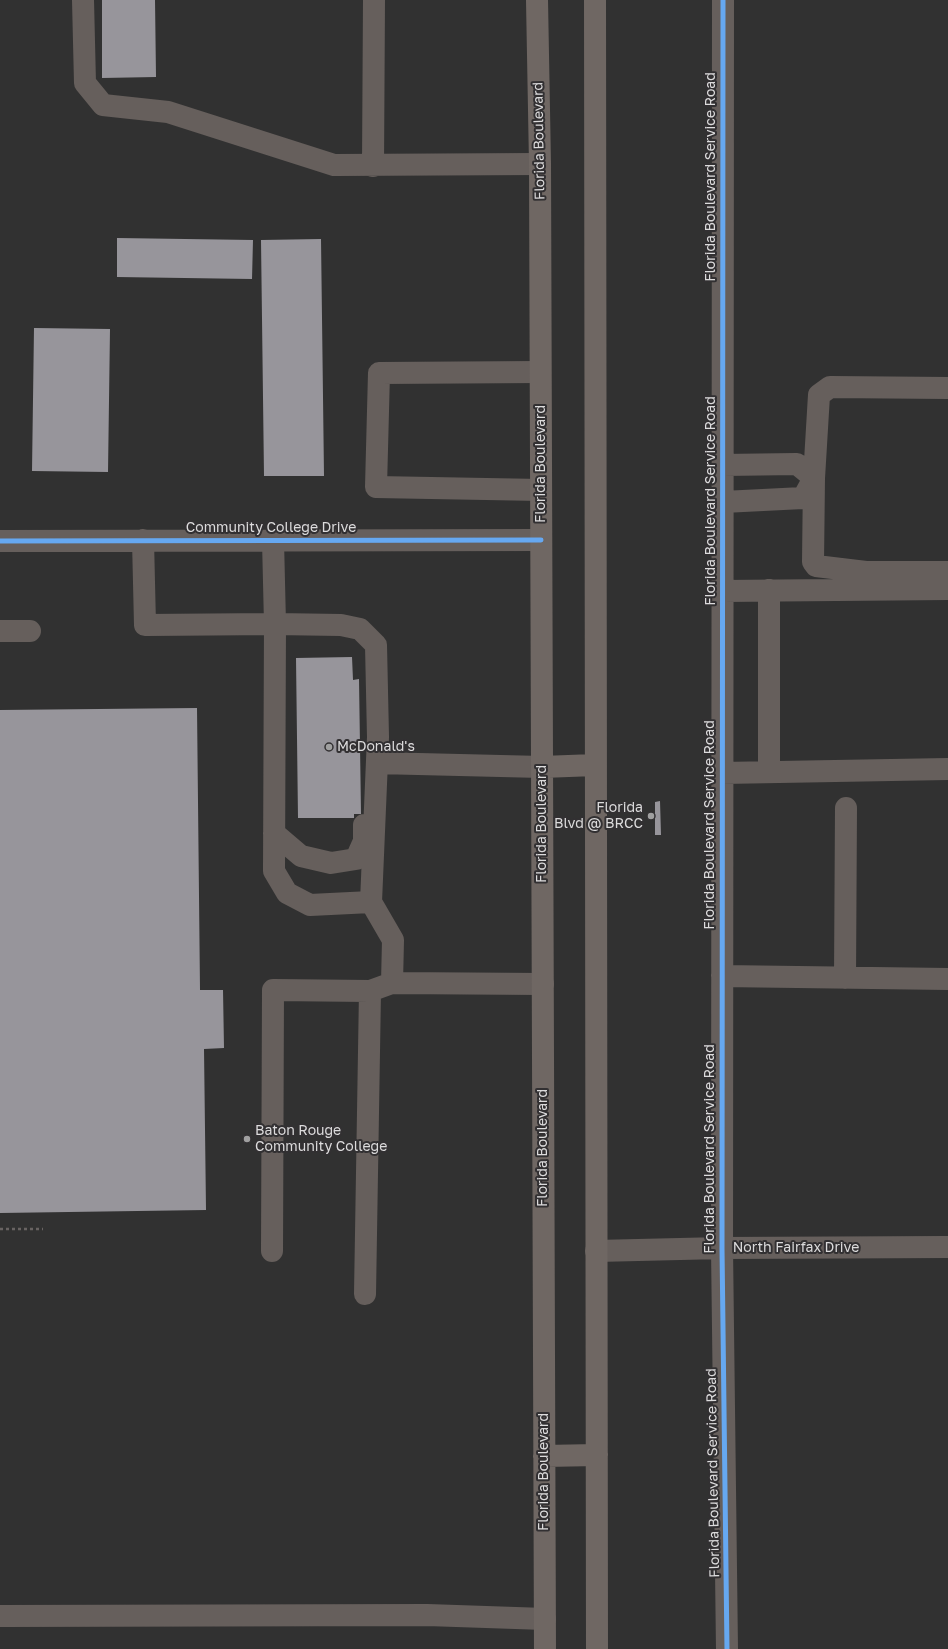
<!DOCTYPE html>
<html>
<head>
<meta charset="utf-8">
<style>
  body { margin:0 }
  canvas { display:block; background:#313131 }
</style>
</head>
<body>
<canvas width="948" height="1649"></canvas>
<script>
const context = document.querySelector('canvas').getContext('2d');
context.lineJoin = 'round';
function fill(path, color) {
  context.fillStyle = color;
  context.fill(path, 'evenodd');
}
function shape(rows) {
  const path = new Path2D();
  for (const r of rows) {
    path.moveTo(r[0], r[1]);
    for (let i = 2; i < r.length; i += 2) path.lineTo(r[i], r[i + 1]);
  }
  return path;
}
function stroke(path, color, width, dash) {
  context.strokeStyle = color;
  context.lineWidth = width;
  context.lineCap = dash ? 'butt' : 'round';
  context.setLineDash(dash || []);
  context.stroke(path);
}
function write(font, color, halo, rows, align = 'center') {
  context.font = font + ' "Golos Text",sans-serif';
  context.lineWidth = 4;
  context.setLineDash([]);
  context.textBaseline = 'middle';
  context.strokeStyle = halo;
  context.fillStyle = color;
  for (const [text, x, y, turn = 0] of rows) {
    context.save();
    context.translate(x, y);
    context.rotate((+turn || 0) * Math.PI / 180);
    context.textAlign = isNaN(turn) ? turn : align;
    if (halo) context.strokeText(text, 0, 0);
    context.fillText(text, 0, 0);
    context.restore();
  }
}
const building = shape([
  [102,0,155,0,156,77,102,78],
  [117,238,253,240,252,279,117,277],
  [321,239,324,476,264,476,261,240],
  [34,328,110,329,108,472,32,471],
  [352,657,353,680,359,679,361,814,354,814,354,818,298,818,296,658],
  [197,708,200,990,223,990,224,1048,204,1049,206,1210,0,1213,0,710],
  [660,801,661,835,655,835,655,802]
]);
const path = shape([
  [0,1229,43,1229]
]);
const minor = shape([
  [83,0,85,83,103,105,168,112,334,165,540,164],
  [723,0,722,1248,727,1649],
  [373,166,374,0],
  [540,372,379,373,376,487,541,490],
  [948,388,830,387,819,395,814,478,813,562,816,566,866,572,948,572],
  [723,465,797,464,814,478,803,498,723,502],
  [143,540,145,625,275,624,273,540],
  [0,541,541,540],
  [723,591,948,589],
  [275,624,341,625,360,629,376,645,378,737,371,902,310,905,287,893,274,871,275,624],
  [0,631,30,631],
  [377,763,542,767],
  [769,772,769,590],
  [722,773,948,769],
  [274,833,301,856,331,863,356,859,364,841,364,825],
  [371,902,393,940,392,983,543,984],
  [722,976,948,979],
  [845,978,846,808],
  [272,1251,273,990,370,991],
  [596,1251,722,1248,948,1247],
  [365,1294,370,991,392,983],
  [0,1616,427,1615,545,1619]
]);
const major = shape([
  [537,0,540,164,545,1649],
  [595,0,597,1649],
  [542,767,595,765],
  [544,1456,597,1455]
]);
const cycleway = shape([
  [723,0,722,1248,727,1649],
  [0,541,541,540]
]);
const markers = [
  [329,747,4,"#a0a0a0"],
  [651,816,4,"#a0a0a0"],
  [247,1139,4,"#a0a0a0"]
];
const streetNames = [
  ["Florida Boulevard",539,141,-91],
  ["Florida Boulevard Service Road",711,177,-90],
  ["Florida Boulevard",541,464,-90],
  ["Florida Boulevard Service Road",711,501,-90],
  ["Community College Drive",271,528],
  ["Florida Boulevard",542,824,-90],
  ["Florida Boulevard Service Road",710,825,-90],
  ["Florida Boulevard",543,1148,-90],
  ["Florida Boulevard Service Road",710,1149,-90],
  ["North Fairfax Drive",796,1248],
  ["Florida Boulevard",544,1472,-90],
  ["Florida Boulevard Service Road",713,1473,-91]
];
const poiNames = [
  ["McDonald's",337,747],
  ["Florida",643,808,"right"],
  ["Blvd @ BRCC",643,824,"right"],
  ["Baton Rouge",255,1131],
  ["Community College",255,1147]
];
fill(building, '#97959b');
stroke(path, '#686362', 2.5, [3, 3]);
stroke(minor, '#665f5c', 22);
stroke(major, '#6f6763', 22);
stroke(cycleway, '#66a8f1', 5);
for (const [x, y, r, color] of markers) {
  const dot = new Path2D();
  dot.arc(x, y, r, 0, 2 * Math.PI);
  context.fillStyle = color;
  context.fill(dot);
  stroke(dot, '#323032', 1.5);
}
write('14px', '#dcdbdc', '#323032', streetNames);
write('14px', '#dcdbdc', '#323032', poiNames, 'left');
</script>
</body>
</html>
